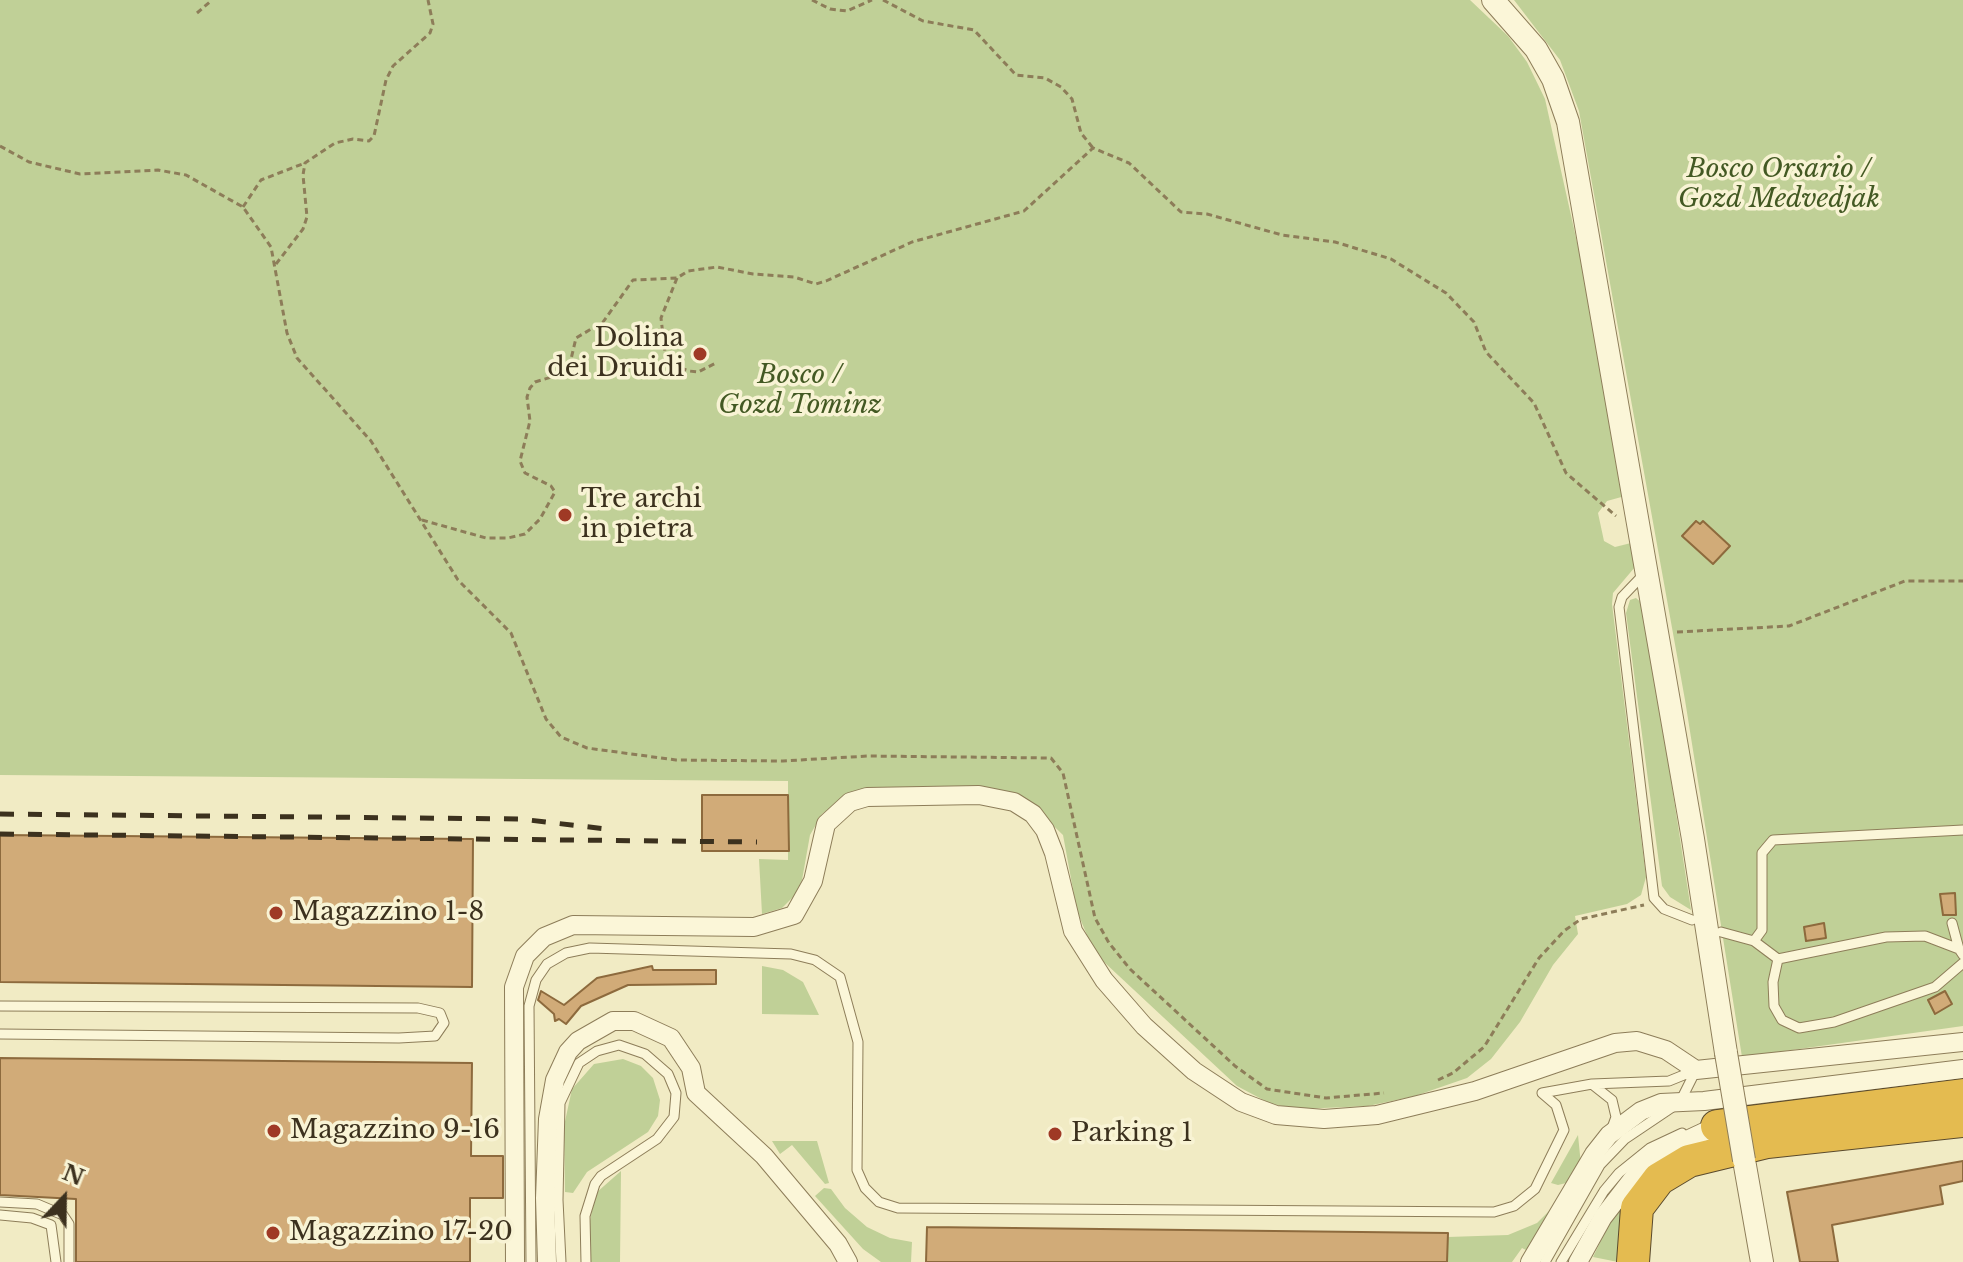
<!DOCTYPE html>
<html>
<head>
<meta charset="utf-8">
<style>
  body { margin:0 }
  #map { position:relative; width:1963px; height:1262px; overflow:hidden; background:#f1ebc4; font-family:"Libre Baskerville",serif }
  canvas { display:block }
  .north { position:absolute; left:24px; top:1158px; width:80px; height:80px; -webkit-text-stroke:6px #f8f3d4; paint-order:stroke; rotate:22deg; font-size:22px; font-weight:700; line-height:32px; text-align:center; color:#3c311e }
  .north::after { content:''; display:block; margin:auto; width:28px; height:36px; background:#3c311e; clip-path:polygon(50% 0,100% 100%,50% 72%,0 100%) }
</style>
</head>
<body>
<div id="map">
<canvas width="1963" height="1262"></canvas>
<div class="north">N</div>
</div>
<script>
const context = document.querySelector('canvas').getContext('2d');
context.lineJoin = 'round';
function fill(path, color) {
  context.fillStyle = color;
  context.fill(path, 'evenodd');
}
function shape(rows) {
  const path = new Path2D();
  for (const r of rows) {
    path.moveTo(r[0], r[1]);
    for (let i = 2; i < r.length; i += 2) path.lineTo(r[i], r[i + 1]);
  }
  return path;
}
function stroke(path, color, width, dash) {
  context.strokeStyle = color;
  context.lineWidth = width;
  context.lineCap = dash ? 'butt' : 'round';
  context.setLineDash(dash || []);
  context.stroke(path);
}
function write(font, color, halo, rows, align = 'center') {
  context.font = font + ' "Libre Baskerville",serif';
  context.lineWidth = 7;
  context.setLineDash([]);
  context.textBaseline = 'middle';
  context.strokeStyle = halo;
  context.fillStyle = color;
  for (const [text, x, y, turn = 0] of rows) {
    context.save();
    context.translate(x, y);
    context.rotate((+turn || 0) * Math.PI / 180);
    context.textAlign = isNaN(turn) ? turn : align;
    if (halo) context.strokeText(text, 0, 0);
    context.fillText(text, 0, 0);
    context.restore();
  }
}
const green = shape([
  [0,0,1470,0,1508,36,1527,62,1545,99,1608,381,1625,496,1607,501,1598,513,1604,541,1615,547,1631,543,1635,567,1613,593,1612,604,1646,877,1641,895,1627,904,1575,916,1578,934,1553,965,1520,1022,1491,1059,1467,1078,1415,1096,1368,1106,1301,1109,1271,1104,1237,1086,1104,962,1089,940,1077,911,1063,835,1032,805,844,797,822,814,810,835,802,880,795,895,782,908,762,914,759,859,788,860,788,781,0,775],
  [1514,0,1963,0,1963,1026,1742,1057,1685,700,1579,111,1560,60],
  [1636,598,1644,605,1691,910,1670,897,1662,886,1626,613,1630,600],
  [762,966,783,970,803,982,819,1015,762,1014],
  [623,1059,641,1066,653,1078,660,1100,658,1116,648,1132,587,1172,573,1193,565,1192,564,1126,572,1089,594,1064],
  [1578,1135,1581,1165,1570,1182,1558,1185,1551,1183],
  [772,1141,817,1141,829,1183,825,1184,792,1145,780,1154],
  [621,1171,620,1262,591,1262,589,1225,596,1193],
  [824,1188,831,1189,845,1208,867,1227,890,1238,912,1242,911,1262,881,1262,863,1249,815,1196],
  [1622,1201,1618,1262,1593,1257,1616,1210],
  [1551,1209,1528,1251,1522,1248,1512,1262,1447,1262,1448,1237,1508,1235,1537,1223]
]);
const building = shape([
  [1696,521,1700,524,1703,521,1730,546,1713,564,1682,536,1696,521],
  [702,795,788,795,789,851,702,851,702,795],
  [0,835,473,839,472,987,0,982,0,835],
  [1955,893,1956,915,1943,915,1940,894,1955,893],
  [1824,923,1826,938,1806,941,1804,927,1824,923],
  [652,966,653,970,716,970,716,984,628,985,581,1006,566,1024,559,1019,555,1021,554,1014,538,1000,541,991,564,1005,597,978,652,966],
  [1945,991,1952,1004,1935,1014,1928,1000,1945,991],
  [0,1058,472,1063,471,1156,503,1156,503,1198,470,1198,470,1262,76,1262,76,1199,0,1195,0,1058],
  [1963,1161,1963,1181,1940,1186,1943,1204,1832,1225,1838,1262,1800,1262,1787,1192,1963,1161],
  [927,1227,1448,1233,1447,1262,926,1262,927,1227]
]);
const path = shape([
  [812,0,830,9,847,11,872,0],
  [883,0,923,21,974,30,1016,75,1045,78,1061,87,1072,99,1081,133,1093,148],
  [197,13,212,0],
  [0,146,29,162,80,174,158,170,186,175,243,207,271,247,287,333,297,358,371,441,458,580,511,633,546,719,561,737,587,748,676,760,783,761,868,756,1051,758,1063,773,1095,918,1109,943,1130,969,1235,1066,1267,1089,1326,1098,1384,1093],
  [243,207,261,180,305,163],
  [276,264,303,229,307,217,303,175,305,163,335,143,353,139,369,141,374,136,386,80,393,66,430,33,433,24,428,0],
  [677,278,661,318,665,352,678,367,689,371,698,372,716,363],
  [422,520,486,538,508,538,525,534,540,519,555,492,551,486,525,473,520,461,530,421,527,397,530,388,535,382,568,372,576,338,603,322,633,280,677,278,688,271,717,267,753,274,794,277,816,284,826,281,912,242,1024,211,1093,148,1129,163,1181,212,1207,214,1282,235,1335,242,1391,259,1446,293,1474,322,1486,352,1534,403,1566,473,1616,516],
  [1677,632,1789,626,1905,581,1963,581],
  [1438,1080,1453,1073,1484,1047,1539,958,1564,931,1581,919,1644,905]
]);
const service = shape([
  [1644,574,1622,597,1619,607,1654,898,1664,909,1692,920],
  [1952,923,1959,949],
  [1721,932,1754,941,1778,959,1886,937,1925,936,1959,949,1963,955],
  [1754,941,1762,930,1762,853,1773,840,1963,830],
  [1778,959,1773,982,1774,1006,1782,1020,1799,1028,1834,1022,1935,987,1963,963],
  [0,1006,418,1008,440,1013,444,1023,435,1036,399,1038,0,1034],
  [1593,1085,1612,1100,1616,1117,1612,1128],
  [1542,1093,1592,1084,1669,1081,1696,1070,1680,1102,1625,1139,1600,1165,1545,1262],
  [0,1202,37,1204,63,1215,69,1224,69,1262],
  [0,1215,32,1218,51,1225,56,1262],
  [531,1262,529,1006,536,980,547,964,566,953,590,948,791,954,815,960,840,977,858,1042,857,1170,865,1188,879,1202,898,1208,1494,1212,1514,1206,1535,1189,1564,1130,1556,1105,1542,1093],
  [561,1262,558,1200,560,1103,579,1063,597,1051,619,1045,645,1054,668,1074,676,1093,674,1117,657,1139,601,1176,595,1184,585,1216,586,1262],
  [1561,1262,1604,1191,1619,1173,1650,1148,1682,1133]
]);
const minor = shape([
  [515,1262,514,987,525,956,544,937,573,925,754,927,794,915,813,881,826,824,850,802,867,797,979,795,1014,802,1033,814,1045,830,1054,853,1073,931,1104,980,1144,1026,1194,1071,1241,1102,1276,1115,1324,1119,1377,1115,1475,1091,1615,1043,1637,1041,1666,1050,1696,1070,1963,1042],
  [547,1262,545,1198,548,1119,555,1080,568,1052,578,1041,613,1021,634,1021,671,1038,691,1068,696,1093,764,1156,838,1244,848,1262],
  [1530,1262,1594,1154,1609,1135,1641,1111,1661,1103,1704,1101,1963,1069],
  [1578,1262,1603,1217,1641,1168,1672,1147,1717,1126]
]);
const tertiary = shape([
  [1493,0,1536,49,1553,79,1568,122,1693,839,1726,1053],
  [1744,1160,1762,1262]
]);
const motorway = shape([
  [1717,1126,1963,1095],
  [1633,1262,1637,1208,1659,1179,1689,1161,1767,1142,1963,1121]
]);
const rail = shape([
  [0,814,520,819,606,829],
  [0,834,757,842]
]);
const tertiaryBridge = shape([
  [1726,1053,1744,1160]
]);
const markers = [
  [700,354,8,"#9f3925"],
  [565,515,8,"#9f3925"],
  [276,913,8,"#9f3925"],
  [274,1131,8,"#9f3925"],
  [1055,1134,8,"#9f3925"],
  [273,1233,8,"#9f3925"]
];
const parkNames = [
  ["Bosco Orsario /",1779,170],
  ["Gozd Medvedjak",1779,200],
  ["Bosco /",800,376],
  ["Gozd Tominz",800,406]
];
const poiNames = [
  ["Dolina",684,339,"right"],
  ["dei Druidi",684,369,"right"],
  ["Tre archi",581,500],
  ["in pietra",581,530],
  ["Magazzino 1-8",292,913],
  ["Magazzino 9-16",290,1131],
  ["Parking 1",1071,1134],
  ["Magazzino 17-20",289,1233]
];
fill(green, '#c0d097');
fill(building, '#d1ab78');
stroke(building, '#8d6a3d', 2);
stroke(service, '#8d7d59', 11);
stroke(minor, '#8d7d59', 20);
stroke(tertiary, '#8d7d59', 24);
stroke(motorway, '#5a4a2d', 34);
stroke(path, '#8d7d59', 3, [6, 4]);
stroke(service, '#fbf6d8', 9);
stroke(minor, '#fbf6d8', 18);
stroke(tertiary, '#fbf6d8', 22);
stroke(motorway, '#e4bb50', 32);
stroke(rail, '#3c311e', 5, [14, 14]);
stroke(tertiaryBridge, '#8d7d59', 24, []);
stroke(tertiaryBridge, '#fbf6d8', 22);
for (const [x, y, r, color] of markers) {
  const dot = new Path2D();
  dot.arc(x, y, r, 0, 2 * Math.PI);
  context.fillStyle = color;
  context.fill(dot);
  stroke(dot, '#f8f3d4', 3);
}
write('italic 26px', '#435923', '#f8f3d4', parkNames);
write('26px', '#3c311e', '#f8f3d4', poiNames, 'left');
</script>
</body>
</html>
